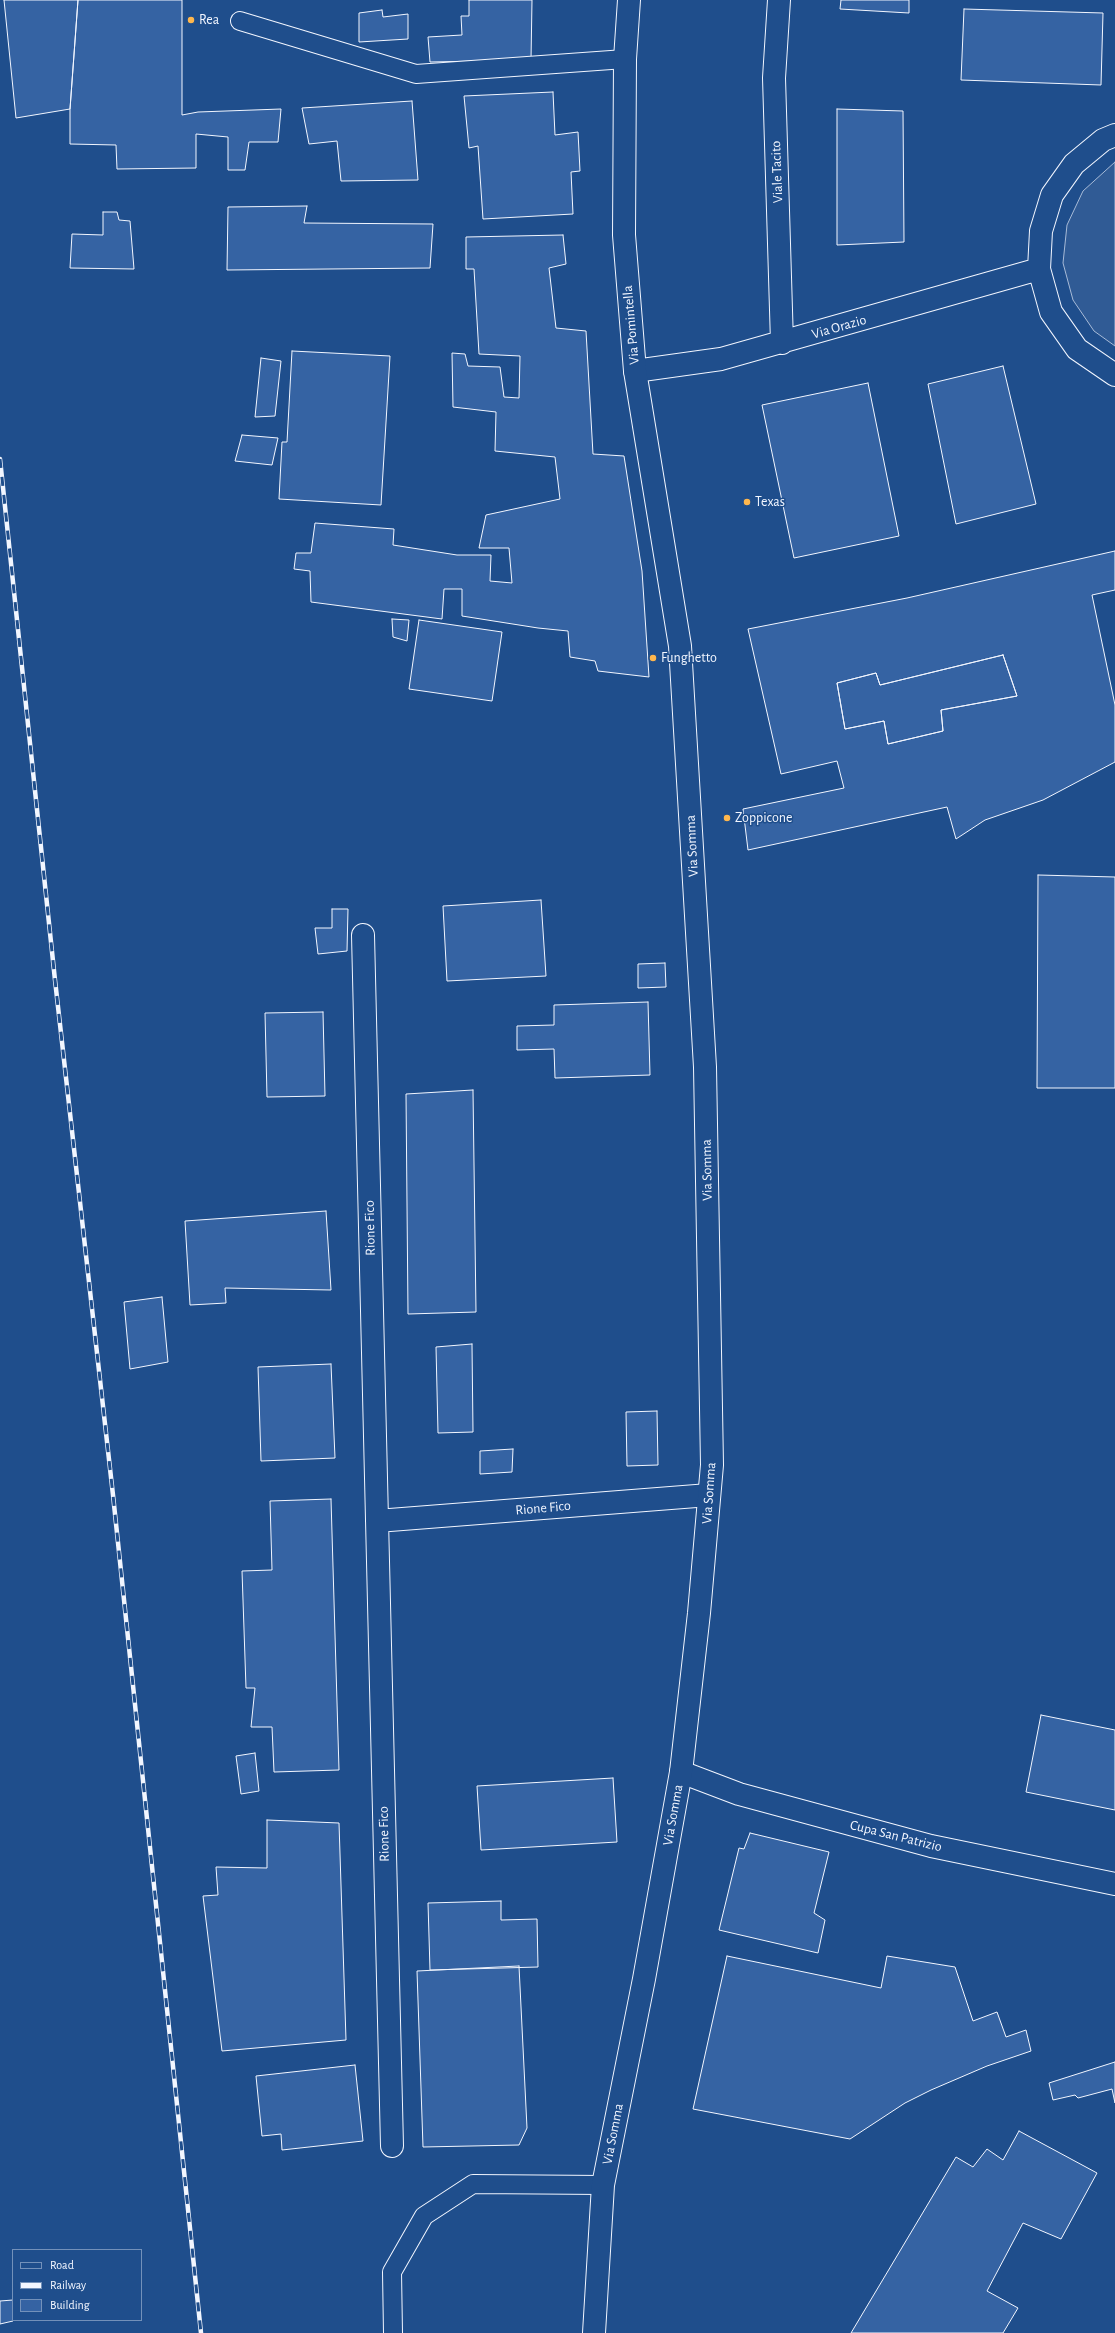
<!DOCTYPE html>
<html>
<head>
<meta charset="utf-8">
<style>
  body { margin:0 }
  #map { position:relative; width:1115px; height:2333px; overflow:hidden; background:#1f4e8c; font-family:"Alegreya Sans",sans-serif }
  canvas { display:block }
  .legend { position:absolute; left:12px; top:2249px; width:130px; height:72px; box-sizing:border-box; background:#1f4e8c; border:1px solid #7391ba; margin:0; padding:5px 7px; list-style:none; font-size:12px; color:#f2f6ff }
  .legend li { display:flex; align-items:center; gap:8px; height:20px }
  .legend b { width:20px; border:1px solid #7391ba }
</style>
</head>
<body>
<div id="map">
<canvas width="1115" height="2333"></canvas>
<ul class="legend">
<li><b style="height:5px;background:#1f4e8c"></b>Road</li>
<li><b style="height:5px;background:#f2f6ff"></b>Railway</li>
<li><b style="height:11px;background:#3563a3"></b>Building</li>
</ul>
</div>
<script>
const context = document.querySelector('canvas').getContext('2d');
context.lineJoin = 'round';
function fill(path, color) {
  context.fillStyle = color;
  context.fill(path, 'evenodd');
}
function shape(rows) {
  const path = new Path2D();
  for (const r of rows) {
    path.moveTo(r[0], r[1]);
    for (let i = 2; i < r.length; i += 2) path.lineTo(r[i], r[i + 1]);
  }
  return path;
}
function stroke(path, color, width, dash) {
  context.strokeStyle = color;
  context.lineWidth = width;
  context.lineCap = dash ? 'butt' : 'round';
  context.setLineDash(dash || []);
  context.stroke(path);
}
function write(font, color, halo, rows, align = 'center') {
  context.font = font + ' "Alegreya Sans",sans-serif';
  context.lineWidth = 3;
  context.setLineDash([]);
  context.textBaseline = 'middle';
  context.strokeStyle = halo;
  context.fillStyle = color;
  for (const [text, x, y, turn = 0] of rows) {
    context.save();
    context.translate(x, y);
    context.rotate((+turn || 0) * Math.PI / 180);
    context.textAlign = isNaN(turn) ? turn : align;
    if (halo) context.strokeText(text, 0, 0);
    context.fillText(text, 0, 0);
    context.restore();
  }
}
const built = shape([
  [1115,162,1115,346,1094,331,1073,300,1063,263,1067,225,1083,191,1115,162]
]);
const building = shape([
  [4,0,78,0,70,109,16,118,4,0],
  [78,0,182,0,182,115,198,112,281,109,278,142,249,142,245,170,228,170,228,137,196,134,196,168,117,169,116,145,70,144,70,109,78,0],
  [469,0,532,0,531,60,430,62,428,37,462,35,461,16,469,16,469,0],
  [841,0,909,0,909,13,840,9,841,0],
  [964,9,1103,13,1101,85,961,80,964,9],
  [382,10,383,17,408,14,408,39,359,42,359,13,382,10],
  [553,92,555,135,578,132,580,171,571,172,573,214,483,219,478,146,469,148,464,96,553,92],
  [412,101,418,180,341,181,337,141,309,144,302,108,412,101],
  [837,109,903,111,904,242,837,245,837,109],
  [307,206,304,223,433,224,430,268,227,270,228,207,307,206],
  [103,212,117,212,119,220,130,221,134,269,70,268,72,234,103,235,103,212],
  [563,235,566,264,549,268,556,328,586,331,593,454,624,456,642,571,649,677,598,671,595,661,570,657,568,631,538,628,462,616,462,589,444,589,442,619,311,602,310,571,294,569,296,553,311,553,315,523,394,529,393,545,457,555,491,555,490,581,512,583,509,548,479,548,486,515,560,499,555,457,495,451,496,412,453,407,452,353,465,354,468,366,500,367,504,397,519,398,520,356,479,354,474,269,466,269,466,237,563,235],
  [292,351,390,356,381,505,279,499,282,442,287,442,292,351],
  [261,358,281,361,275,416,255,417,261,358],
  [1003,366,1036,504,956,524,928,384,1003,366],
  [868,383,899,536,794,558,762,405,868,383],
  [242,435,278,438,272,465,235,461,242,435],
  [1115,551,1115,590,1092,595,1115,705,1115,762,1043,800,985,820,956,839,947,807,748,850,743,809,844,788,837,761,781,774,748,629,907,598,1115,551],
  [1003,655,1017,696,941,710,943,731,888,744,884,721,845,729,837,683,876,673,880,685,1003,655],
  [392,619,409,620,407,641,393,637,392,619],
  [419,620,502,632,492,701,409,689,419,620],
  [1003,655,1017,696,941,710,943,731,888,744,884,721,845,729,837,683,876,673,880,685,1003,655],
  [1038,875,1115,877,1115,1088,1037,1088,1038,875],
  [541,900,546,976,447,981,443,906,541,900],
  [332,909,348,909,347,951,318,954,315,928,332,928,332,909],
  [665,963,666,987,638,988,638,964,665,963],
  [648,1002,650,1075,555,1078,554,1049,517,1050,517,1026,554,1025,554,1005,648,1002],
  [323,1012,325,1096,267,1097,265,1013,323,1012],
  [473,1090,476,1312,408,1314,406,1094,473,1090],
  [326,1211,331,1290,225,1288,226,1303,190,1305,185,1221,326,1211],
  [162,1297,168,1362,130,1369,124,1302,162,1297],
  [472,1344,473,1432,438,1433,436,1347,472,1344],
  [331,1364,335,1458,261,1461,258,1367,331,1364],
  [657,1411,658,1465,627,1466,626,1412,657,1411],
  [513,1449,512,1472,480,1474,480,1451,513,1449],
  [331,1499,339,1770,274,1772,272,1727,251,1727,255,1688,246,1688,242,1571,272,1570,270,1501,331,1499],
  [1041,1715,1115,1730,1115,1810,1026,1792,1041,1715],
  [255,1753,259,1791,241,1794,236,1756,255,1753],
  [613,1778,617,1842,481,1850,477,1786,613,1778],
  [267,1820,339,1823,346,2040,222,2051,203,1896,218,1895,216,1867,267,1868,267,1820],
  [750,1833,829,1852,814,1913,825,1920,818,1953,719,1930,739,1848,744,1849,750,1833],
  [501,1901,501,1920,537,1919,538,1967,430,1970,428,1903,501,1901],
  [727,1956,881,1988,887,1956,955,1967,973,2021,997,2012,1006,2037,1026,2030,1031,2051,987,2066,931,2090,905,2103,850,2139,693,2109,727,1956],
  [519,1966,527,2128,519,2145,423,2147,417,1971,519,1966],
  [1115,2062,1115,2103,1112,2089,1078,2098,1075,2095,1053,2100,1049,2083,1115,2062],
  [355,2065,363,2141,282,2150,281,2134,262,2136,256,2076,355,2065],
  [1019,2131,1097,2173,1061,2239,1023,2223,987,2291,1018,2308,1003,2333,851,2333,956,2157,973,2167,987,2149,1003,2160,1019,2131],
  [13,2300,13,2321,0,2324,0,2301,13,2300]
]);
const lane = shape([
  [240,21,416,74,625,59],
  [393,2333,392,2272,424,2216,473,2184,603,2185]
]);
const street = shape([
  [779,0,774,78,782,343],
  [1115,135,1103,140,1074,164,1052,195,1041,231,1039,269,1051,312,1077,349,1115,375],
  [635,371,721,359,1039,269],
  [363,935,392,2146],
  [377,1521,709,1495],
  [681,1772,739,1794,931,1846,1115,1884]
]);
const secondary = shape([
  [594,2333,603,2185,644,1979,681,1772,699,1613,712,1465,705,1067,680,646,635,371,624,235,625,59,629,0]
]);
const rail = shape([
  [0,459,55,980,113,1495,201,2333]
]);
const markers = [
  [191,20,4,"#ffb74d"],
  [747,502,4,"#ffb74d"],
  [653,658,4,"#ffb74d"],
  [727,818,4,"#ffb74d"]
];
const poiNames = [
  ["Rea",199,20],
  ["Texas",755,502],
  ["Funghetto",661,658],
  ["Zoppicone",735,818]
];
const streetNames = [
  ["Viale Tacito",777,172,-92],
  ["Via Pomintella",631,325,-95],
  ["Via Orazio",839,327,-16],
  ["Via Somma",692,846,-93],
  ["Via Somma",707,1170,-91],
  ["Rione Fico",370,1228,-91],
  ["Via Somma",709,1493,-86],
  ["Rione Fico",543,1508,-5],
  ["Via Somma",673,1815,-80],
  ["Rione Fico",384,1834,-91],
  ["Cupa San Patrizio",896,1836,14],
  ["Via Somma",613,2134,-79]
];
fill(built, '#305b95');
stroke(built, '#a8bbd7', 1);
fill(building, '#3563a3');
stroke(building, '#f2f6ff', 1);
stroke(lane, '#f2f6ff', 20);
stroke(street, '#f2f6ff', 24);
stroke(secondary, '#f2f6ff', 24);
stroke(lane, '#1f4e8c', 18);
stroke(street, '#1f4e8c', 22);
stroke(secondary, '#1f4e8c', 22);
stroke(rail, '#f2f6ff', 4.5);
stroke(rail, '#1f4e8c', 3, [9]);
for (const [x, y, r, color] of markers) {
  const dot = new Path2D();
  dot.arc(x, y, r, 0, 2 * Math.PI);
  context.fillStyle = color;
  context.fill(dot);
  stroke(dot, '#1f4e8c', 1.5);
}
write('14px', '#f2f6ff', '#1f4e8c', poiNames, 'left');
write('14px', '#f2f6ff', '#1f4e8c', streetNames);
</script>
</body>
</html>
